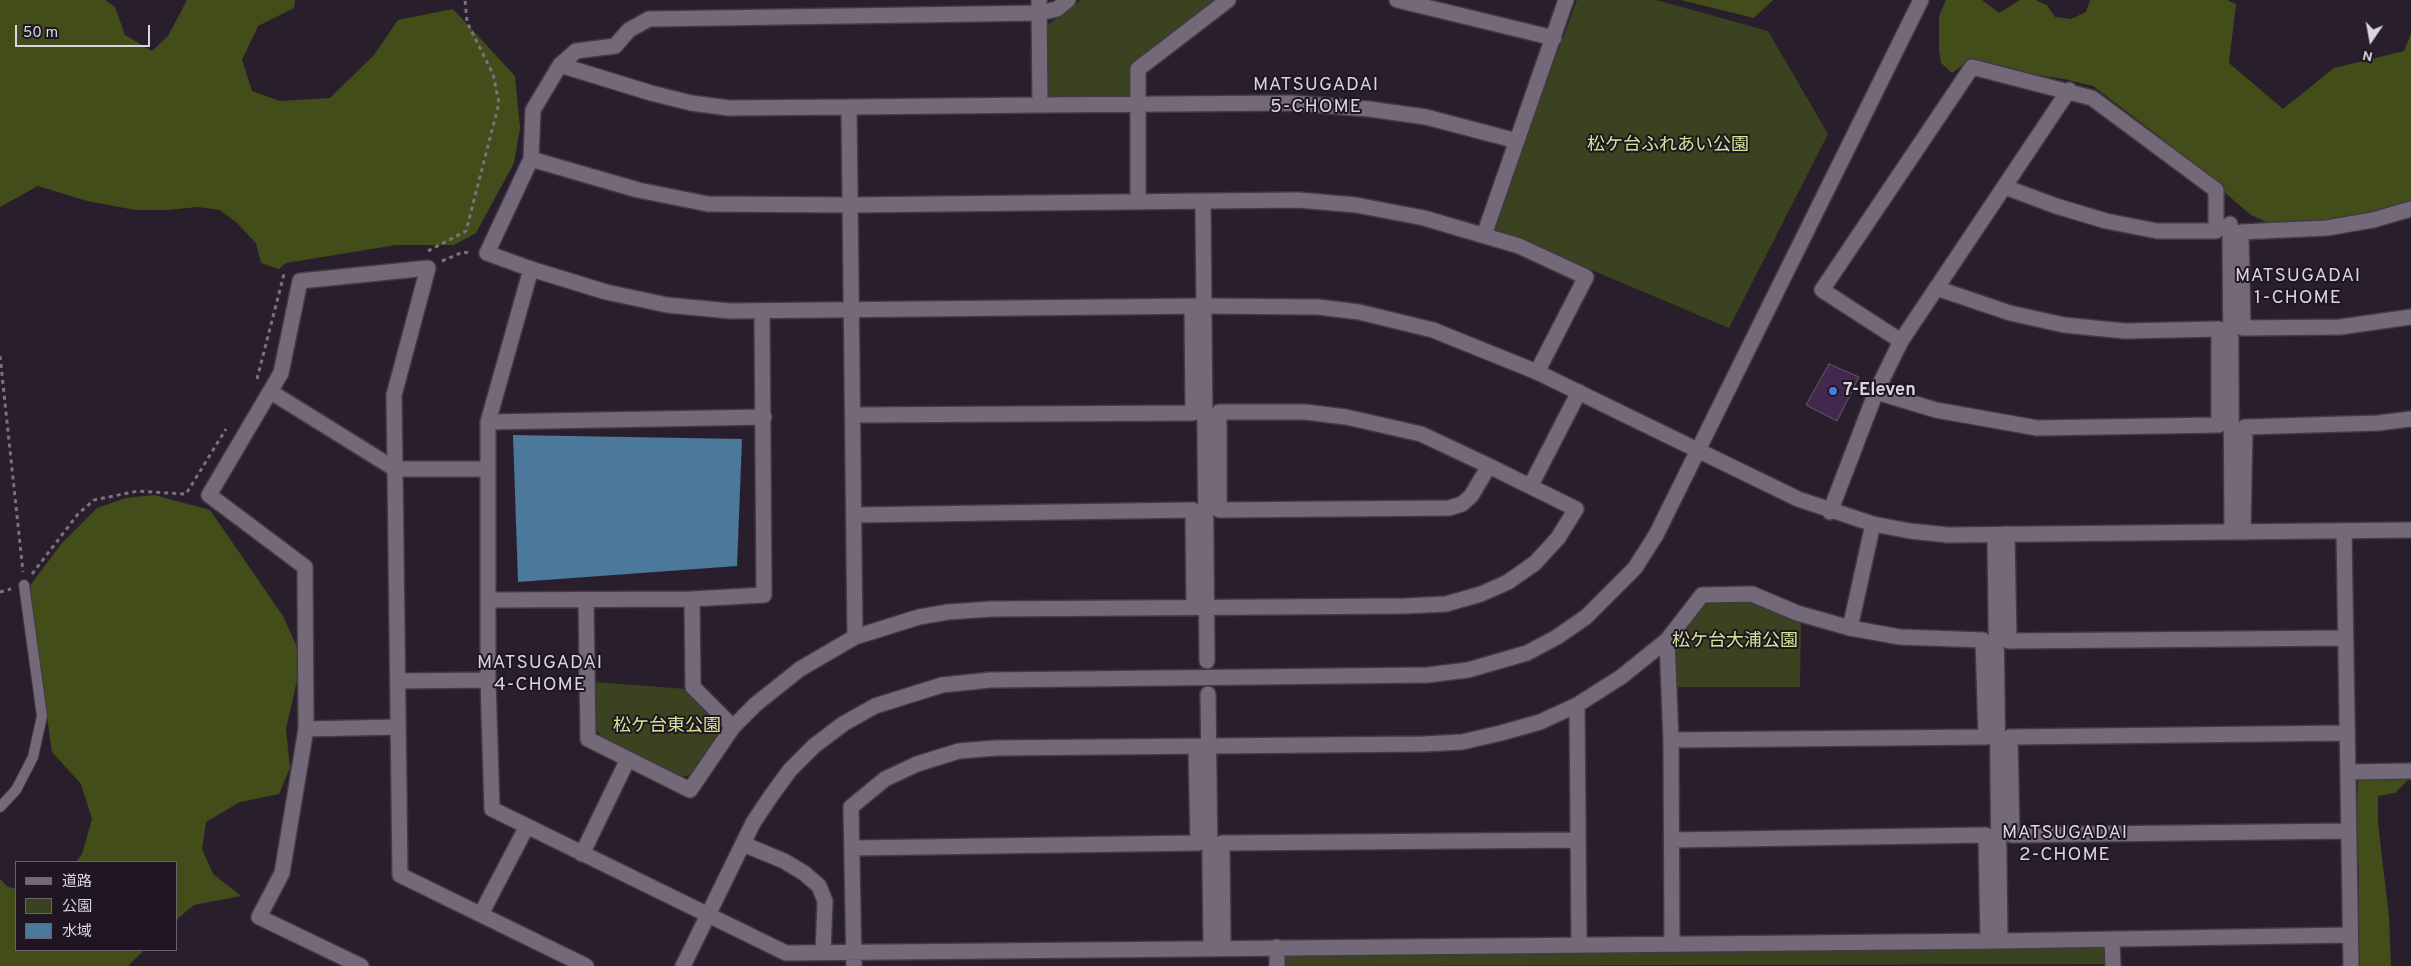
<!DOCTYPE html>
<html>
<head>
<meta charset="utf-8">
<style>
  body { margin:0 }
  #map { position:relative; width:2411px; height:966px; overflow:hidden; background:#291f2c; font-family:Overpass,"Noto Sans JP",sans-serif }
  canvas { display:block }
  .legend { position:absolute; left:15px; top:861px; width:162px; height:90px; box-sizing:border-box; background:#1f1622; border:1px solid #6a626d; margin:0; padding:6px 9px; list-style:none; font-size:15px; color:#dad4dd }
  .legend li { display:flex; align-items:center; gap:10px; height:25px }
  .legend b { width:25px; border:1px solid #6a626d }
  .north { position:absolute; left:2346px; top:15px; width:50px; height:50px; -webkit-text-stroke:4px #1f1622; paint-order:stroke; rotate:192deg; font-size:14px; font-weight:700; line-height:20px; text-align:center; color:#dad4dd }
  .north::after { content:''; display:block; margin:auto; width:18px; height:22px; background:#dad4dd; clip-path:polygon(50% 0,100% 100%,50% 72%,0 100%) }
  .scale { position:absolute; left:15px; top:25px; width:135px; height:22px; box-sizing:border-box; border:2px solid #dad4dd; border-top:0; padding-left:6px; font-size:15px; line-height:18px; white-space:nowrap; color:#dad4dd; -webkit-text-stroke:4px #1f1622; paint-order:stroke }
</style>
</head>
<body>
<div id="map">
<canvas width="2411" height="966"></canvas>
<ul class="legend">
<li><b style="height:6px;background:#746978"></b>道路</li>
<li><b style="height:14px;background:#3a421f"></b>公園</li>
<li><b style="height:14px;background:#4b789b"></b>水域</li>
</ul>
<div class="north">N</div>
<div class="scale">50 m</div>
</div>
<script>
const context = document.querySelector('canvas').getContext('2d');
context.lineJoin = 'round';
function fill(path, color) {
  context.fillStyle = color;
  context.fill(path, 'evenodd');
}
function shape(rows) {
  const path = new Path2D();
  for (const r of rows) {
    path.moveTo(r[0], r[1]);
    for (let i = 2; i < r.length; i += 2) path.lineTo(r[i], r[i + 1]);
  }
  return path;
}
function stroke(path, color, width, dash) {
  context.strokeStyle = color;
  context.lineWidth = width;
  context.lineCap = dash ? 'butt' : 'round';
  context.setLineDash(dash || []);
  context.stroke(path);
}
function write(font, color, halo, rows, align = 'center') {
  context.font = font + ' Overpass,"Noto Sans JP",sans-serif';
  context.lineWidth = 4;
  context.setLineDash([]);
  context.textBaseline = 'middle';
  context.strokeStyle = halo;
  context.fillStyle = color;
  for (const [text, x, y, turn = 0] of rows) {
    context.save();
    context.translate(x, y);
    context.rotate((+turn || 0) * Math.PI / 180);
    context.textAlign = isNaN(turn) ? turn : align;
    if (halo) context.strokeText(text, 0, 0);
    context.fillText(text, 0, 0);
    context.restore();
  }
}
const green = shape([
  [1081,0,1215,0,1131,66,1130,98,1046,99,1046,26],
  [1577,0,1656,0,1768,31,1828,134,1729,328,1492,228],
  [1703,598,1751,598,1801,619,1800,687,1671,687,1669,641],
  [596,682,686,689,719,725,718,733,690,775,682,777,601,737,596,728],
  [2105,945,2105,964,1282,966,1282,955]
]);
const forest = shape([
  [0,0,105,0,115,7,125,35,152,51,168,36,187,0,295,0,294,8,258,26,242,60,252,91,280,101,330,98,374,55,398,20,453,9,515,76,520,128,514,163,476,233,454,245,396,245,286,263,279,269,261,263,256,243,237,223,220,210,198,207,167,210,135,210,87,201,38,186,0,207],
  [1681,0,1773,0,1754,18],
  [1946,0,1982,0,1999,13,2020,0,2035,0,2047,5,2055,17,2071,19,2086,12,2090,0,2227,0,2236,4,2229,63,2283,109,2334,68,2404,51,2411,34,2411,202,2372,214,2321,222,2273,225,2251,215,2164,140,2093,86,2064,79,2023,73,1980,62,1965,63,1952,73,1941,63,1939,49,1939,16],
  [154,495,210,510,283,616,297,647,298,676,286,729,290,768,279,794,240,802,206,822,202,849,213,874,241,896,194,905,176,920,176,862,76,862,82,854,92,819,81,784,52,752,29,587,62,543,97,508,126,498],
  [2411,777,2395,793,2378,796,2378,823,2389,917,2391,966,2357,966,2359,877,2356,823,2358,780],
  [0,879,8,887,16,889,16,950,144,950,128,966,0,966]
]);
const water = shape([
  [513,435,742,439,737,566,518,582]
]);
const building = shape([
  [1829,364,1859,377,1837,421,1806,405,1829,364]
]);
const path = shape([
  [428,251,466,231,499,103,493,74,467,22,465,0],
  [442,261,463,252,471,253],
  [0,356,23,572],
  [257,379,284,274],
  [32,574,78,514,94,500,138,491,186,494,226,429],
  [0,592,11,589]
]);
const lane = shape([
  [0,807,16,790,33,757,42,716,24,585]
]);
const street = shape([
  [1039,0,1040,105,1293,103,1369,109,1426,117,1517,141],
  [1397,0,1554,38],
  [560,65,651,93,691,103,729,108,849,107],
  [531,159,638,190,708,204,850,205,1298,200,1356,205,1424,218,1519,246,1586,277,1537,372],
  [1138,201,1138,69,1228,0],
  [1203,201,1207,661],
  [2411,209,2373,220,2327,228,2241,232,2243,328,2340,327,2411,317],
  [2230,224,2232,532],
  [1484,235,1566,0],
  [487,253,531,159,533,110,560,65,576,51,615,46,629,30,649,19,1040,13,1057,9,1068,0],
  [531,269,488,422,488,680,492,809,786,953,2000,941,2350,935],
  [1901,341,1822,290,1972,67,2092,98,2216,190,2216,231,2157,231,2106,221,2056,206,2005,187],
  [271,392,395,469],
  [1876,392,1936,410,2037,428,2219,425,2219,329,2125,331,2064,325,2010,313,1936,288],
  [1219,412,1305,412,1346,417,1421,434,1489,466,1471,496,1462,504,1449,508,1219,510,1219,412],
  [853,415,1193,413,1192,307],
  [488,422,764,417],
  [487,469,395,469,400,875,586,966],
  [1531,485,1579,392],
  [1830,512,1876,392,1901,341,2069,90],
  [854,515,1193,510,1194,607],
  [2344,531,2351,966],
  [2243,532,2245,427,2378,423,2411,419],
  [2007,534,2009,641,2345,638],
  [1995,535,2000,941],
  [692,599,693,687,733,727],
  [489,600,692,599,764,595,762,311],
  [586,600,588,739,690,790,733,727,756,704,800,669,855,637,919,617,948,612,991,609,1405,606,1446,604,1481,594,1508,582,1535,563,1558,538,1576,509,1489,466],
  [1850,628,1873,524],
  [855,637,849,107,1040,105],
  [1667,640,1671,740,1672,944],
  [398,681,488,680],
  [1208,694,1211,948],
  [1577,705,1579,945],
  [306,729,398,727],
  [2347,733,2010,737,2012,835,2348,831],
  [2348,772,2411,771],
  [1672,840,1986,835,1988,941],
  [743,844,784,861,804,873,819,886,825,901,823,952],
  [852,848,1198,843,1196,746],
  [582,854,628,759],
  [481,914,526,828],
  [2112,939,2113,966],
  [1223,948,1222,843,1577,840],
  [361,966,259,917,282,873,306,729,305,567,209,495,281,373,300,281,428,268,394,395,395,469],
  [854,966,851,807,885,779,917,764,959,751,996,748,1423,744,1462,742,1501,733,1540,722,1577,705,1621,677,1667,640,1702,595,1752,594,1797,613,1850,628,1900,637,1983,640,1986,737,1671,740],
  [1277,966,1277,947]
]);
const secondary = shape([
  [487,253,531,269,606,292,667,305,730,311,1203,306,1318,307,1359,312,1433,330,1537,372,1798,499,1873,524,1910,531,1948,535,2411,530],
  [683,966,753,823,771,796,790,770,814,746,843,724,875,706,942,685,990,680,1427,675,1468,670,1527,653,1557,637,1586,617,1635,568,1656,535,1921,0]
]);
const markers = [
  [1833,391,5,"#3f7fe0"]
];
const parkNames = [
  ["松ケ台ふれあい公園",1668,146],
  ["松ケ台大浦公園",1735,642],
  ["松ケ台東公園",667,727]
];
const poiNames = [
  ["7-Eleven",1843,391]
];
const neighbourhoodNames = [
  ["MATSUGADAI",1316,86],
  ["5-CHOME",1316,108],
  ["MATSUGADAI",2298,277],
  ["1-CHOME",2298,299],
  ["MATSUGADAI",540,664],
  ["4-CHOME",540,686],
  ["MATSUGADAI",2065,834],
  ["2-CHOME",2065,856]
];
fill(green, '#3a421f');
fill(forest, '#424d1a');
fill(water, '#4b789b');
fill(building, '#44274e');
stroke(building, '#675c6b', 1);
stroke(lane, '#413a44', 12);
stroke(street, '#413a44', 18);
stroke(secondary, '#413a44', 18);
stroke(path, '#7a727d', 3, [4, 4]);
stroke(lane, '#746978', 10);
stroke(street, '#746978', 15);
stroke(secondary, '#746978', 15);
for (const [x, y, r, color] of markers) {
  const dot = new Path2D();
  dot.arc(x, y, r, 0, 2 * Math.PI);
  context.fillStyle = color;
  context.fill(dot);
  stroke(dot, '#1f1622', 2);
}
write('18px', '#d3e697', '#1f1622', parkNames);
write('bold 18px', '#dad4dd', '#1f1622', poiNames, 'left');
context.letterSpacing = '1px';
write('19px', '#dad4dd', '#1f1622', neighbourhoodNames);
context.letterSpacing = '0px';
</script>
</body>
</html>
